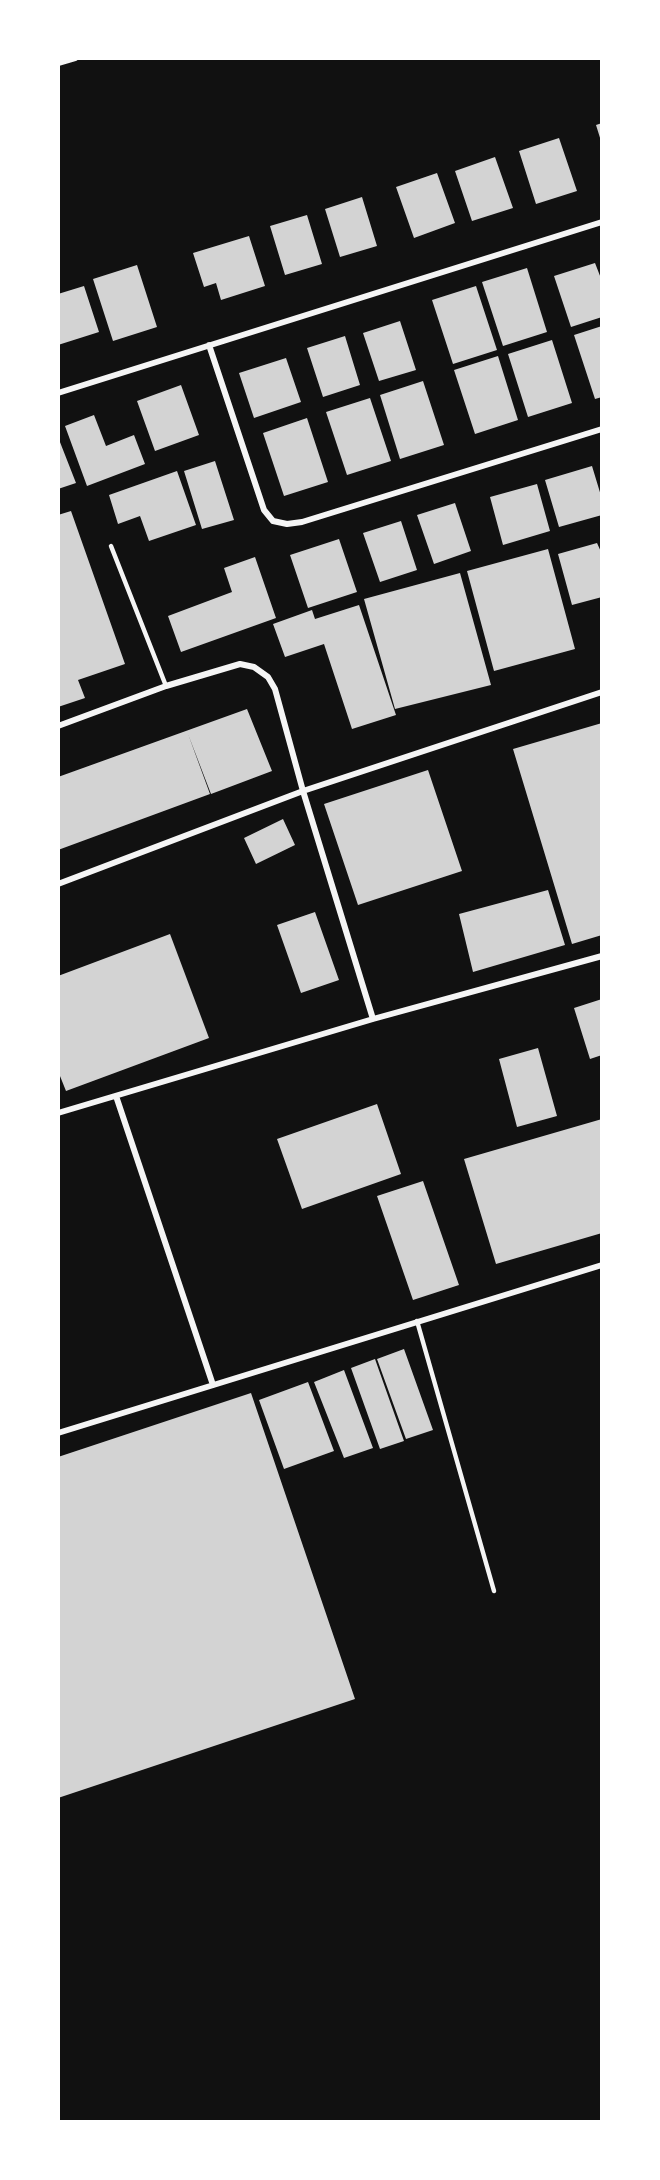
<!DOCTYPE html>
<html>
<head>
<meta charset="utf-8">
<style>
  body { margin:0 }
  #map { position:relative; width:660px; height:2180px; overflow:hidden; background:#111; font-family:"Roboto Condensed",sans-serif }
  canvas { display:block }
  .frame { position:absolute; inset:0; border:60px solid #fff; pointer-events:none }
</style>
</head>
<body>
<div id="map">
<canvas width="660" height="2180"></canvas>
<div class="frame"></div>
</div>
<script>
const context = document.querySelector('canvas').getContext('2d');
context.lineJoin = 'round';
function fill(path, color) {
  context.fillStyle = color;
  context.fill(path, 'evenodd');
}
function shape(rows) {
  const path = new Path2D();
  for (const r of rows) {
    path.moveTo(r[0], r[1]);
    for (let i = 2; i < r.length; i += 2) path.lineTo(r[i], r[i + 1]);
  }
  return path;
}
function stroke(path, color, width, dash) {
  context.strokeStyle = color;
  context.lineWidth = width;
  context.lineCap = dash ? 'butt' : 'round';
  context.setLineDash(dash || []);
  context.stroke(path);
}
const building = shape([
  [602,123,602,141,601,141,596,125],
  [559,138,577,191,536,204,519,151],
  [495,157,513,208,472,221,455,171],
  [437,173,455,223,414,238,396,187],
  [362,197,377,246,340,257,325,209],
  [307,215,322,264,285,275,270,226],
  [249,236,265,286,221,300,216,283,204,287,193,253],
  [595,263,602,281,602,317,571,327,554,276],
  [137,265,157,327,113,341,93,279],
  [527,268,547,332,503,346,482,282],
  [84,286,99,332,58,345,58,294],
  [476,286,497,350,453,364,432,300],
  [400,321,416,370,379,381,363,333],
  [602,326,602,397,595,399,574,335],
  [345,336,360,385,323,397,307,348],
  [552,340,572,403,528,417,508,354],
  [498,356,518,420,475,434,454,370],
  [286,358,301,402,254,418,239,373],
  [423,381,444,445,400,459,380,395],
  [181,385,199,435,155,451,137,401],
  [370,398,391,461,347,475,326,412],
  [94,415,106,446,134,435,145,464,87,486,65,426],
  [307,418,328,482,284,496,263,433],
  [58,437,76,483,58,489],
  [215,461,234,520,202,529,184,471],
  [592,466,602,499,602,515,559,527,545,480],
  [177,471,196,525,149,541,140,516,118,524,109,495],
  [537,484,550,531,503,545,490,497],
  [455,503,471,551,434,564,417,515],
  [71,511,125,664,78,680,85,698,58,707,58,515],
  [401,521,417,570,380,582,363,533],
  [339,539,357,592,308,608,290,555],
  [597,543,602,554,602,597,572,605,558,554],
  [548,549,575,649,494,671,467,571],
  [255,557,276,618,181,652,168,616,232,592,224,568],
  [460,573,491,685,395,709,364,599],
  [359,605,396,715,352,729,324,644,285,657,273,624,312,610,315,619],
  [247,709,272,771,211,794,188,734,210,794,58,850,58,777],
  [602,723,602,935,572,944,513,749],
  [428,770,462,871,358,905,324,804],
  [283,819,295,845,256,864,244,838],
  [548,890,565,945,473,972,459,914],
  [315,912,339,980,301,993,277,925],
  [170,934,209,1038,66,1091,58,1071,58,976],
  [602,999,602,1055,590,1059,574,1008],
  [538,1048,557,1116,517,1127,499,1059],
  [377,1104,401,1174,302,1209,277,1139],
  [602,1119,602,1233,496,1264,464,1159],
  [423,1181,459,1285,413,1300,377,1196],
  [404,1349,433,1430,406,1439,377,1359],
  [375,1359,404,1441,380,1449,351,1368],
  [344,1370,373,1448,344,1458,314,1382],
  [308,1382,334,1451,284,1469,259,1400],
  [251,1393,355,1699,58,1798,58,1457]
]);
const service = shape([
  [111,546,166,686],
  [417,1321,494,1591]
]);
const minor = shape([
  [58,63,75,58],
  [209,345,264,510,273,521,287,524,302,522,602,429],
  [58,393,602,222],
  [58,726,166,686,240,664,254,667,268,677,275,689,303,791,602,692],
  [58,884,303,791,373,1019],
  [116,1096,213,1385],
  [58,1113,373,1019,602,956],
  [58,1433,602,1265]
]);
fill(building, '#d3d3d3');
stroke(service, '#f5f5f5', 4.5);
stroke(minor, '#f5f5f5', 6);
</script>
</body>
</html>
